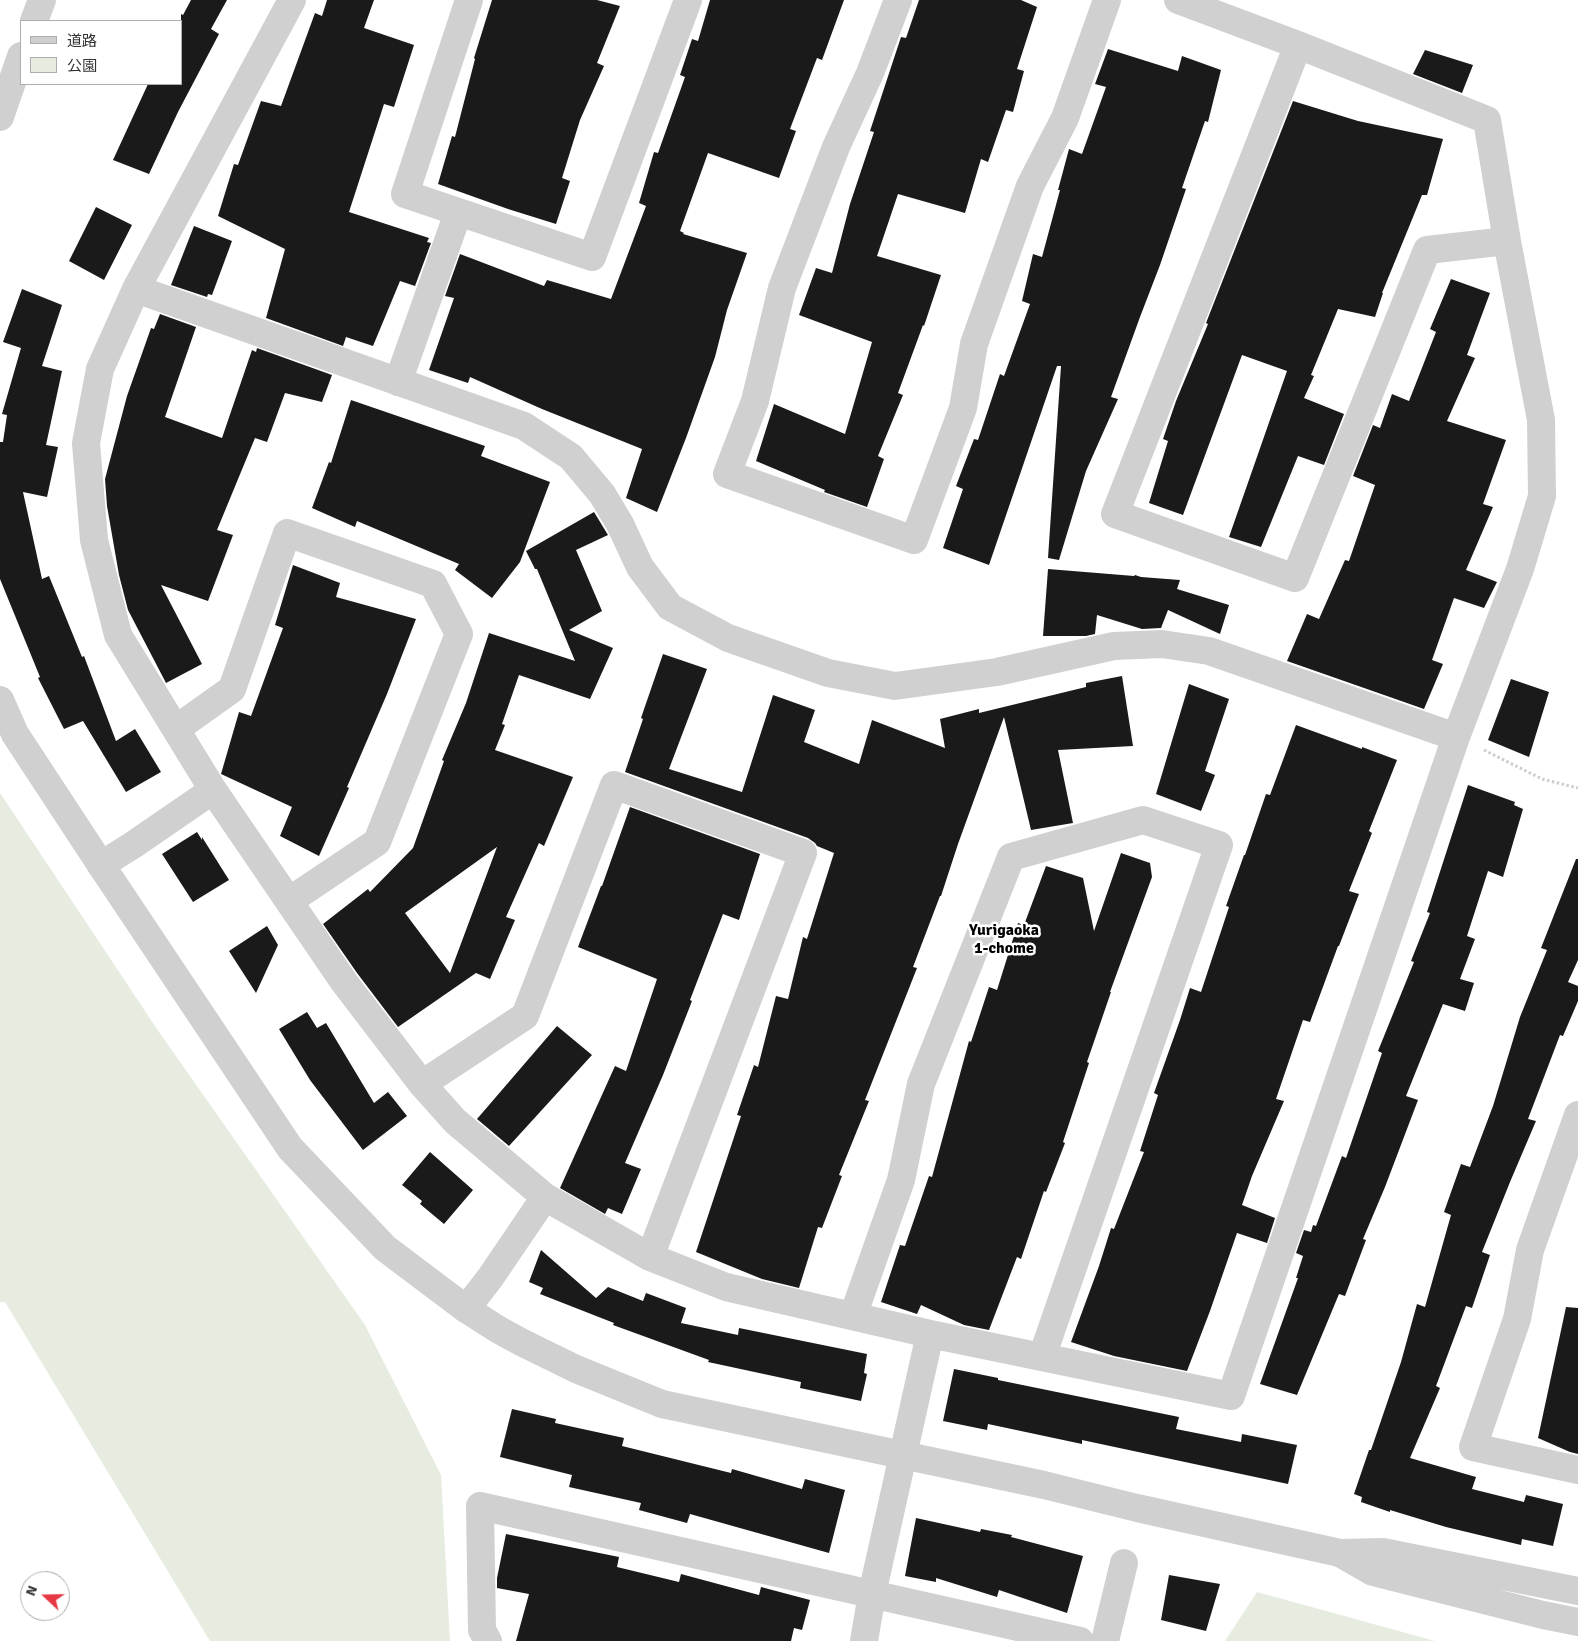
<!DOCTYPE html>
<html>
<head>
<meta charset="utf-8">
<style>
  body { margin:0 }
  #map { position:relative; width:1578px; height:1641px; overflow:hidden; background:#fff; font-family:Signika,"Noto Sans JP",sans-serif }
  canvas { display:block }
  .legend { position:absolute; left:20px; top:20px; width:162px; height:65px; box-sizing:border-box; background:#fff; border:1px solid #adadad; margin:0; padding:6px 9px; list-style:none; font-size:15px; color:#333 }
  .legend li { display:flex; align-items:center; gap:10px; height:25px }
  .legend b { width:25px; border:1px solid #adadad }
  .north { position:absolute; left:20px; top:1571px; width:50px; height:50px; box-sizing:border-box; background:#fff; border:1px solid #adadad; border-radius:50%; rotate:291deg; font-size:14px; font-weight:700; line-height:20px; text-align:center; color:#333 }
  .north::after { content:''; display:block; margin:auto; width:18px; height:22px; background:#e63946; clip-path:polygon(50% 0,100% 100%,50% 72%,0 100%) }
</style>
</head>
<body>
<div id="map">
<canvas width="1578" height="1641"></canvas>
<ul class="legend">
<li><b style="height:6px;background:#d0d0d0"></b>道路</li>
<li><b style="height:14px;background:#e6ecdf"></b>公園</li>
</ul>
<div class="north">N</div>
</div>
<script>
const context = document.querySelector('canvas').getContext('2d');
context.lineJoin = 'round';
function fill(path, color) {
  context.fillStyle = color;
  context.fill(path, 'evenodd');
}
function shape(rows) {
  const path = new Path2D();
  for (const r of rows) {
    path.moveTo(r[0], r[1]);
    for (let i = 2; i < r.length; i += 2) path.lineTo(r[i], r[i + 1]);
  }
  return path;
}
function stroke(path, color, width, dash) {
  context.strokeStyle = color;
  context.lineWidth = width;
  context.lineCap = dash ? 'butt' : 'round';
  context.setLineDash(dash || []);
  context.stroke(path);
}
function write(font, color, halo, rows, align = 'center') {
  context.font = font + ' Signika,sans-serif';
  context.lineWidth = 5;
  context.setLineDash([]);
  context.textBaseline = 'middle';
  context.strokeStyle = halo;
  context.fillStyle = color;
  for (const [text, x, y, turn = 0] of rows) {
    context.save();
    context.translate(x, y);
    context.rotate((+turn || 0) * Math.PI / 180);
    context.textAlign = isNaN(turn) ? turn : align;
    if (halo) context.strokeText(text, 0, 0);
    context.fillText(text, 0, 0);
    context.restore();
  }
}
const green = shape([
  [0,793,159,1032,365,1325,441,1475,450,1641,210,1641,5,1302,0,1302],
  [1257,1592,1435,1641,1225,1641]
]);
const building = shape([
  [191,0,227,0,211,29,219,34,178,112,149,174,113,160,148,84,181,84,181,14,183,15],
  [327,0,374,0,364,28,414,45,394,107,384,104,349,212,429,238,427,242,431,243,415,286,400,281,373,346,346,337,343,346,266,318,285,249,218,216,234,164,238,165,261,101,281,106,315,13,322,16],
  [492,0,597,0,620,6,597,63,604,66,580,120,562,178,570,181,556,224,508,209,438,184,452,136,455,137,475,59,474,58],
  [710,0,844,0,822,60,817,58,790,129,796,131,779,178,708,153,680,231,684,233,683,234,747,253,727,310,715,357,686,438,657,512,626,498,642,449,542,409,470,377,468,383,429,370,454,298,445,296,460,254,544,286,547,280,611,299,646,206,639,203,654,152,658,153,685,77,680,75,692,39,698,41],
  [919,0,1021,0,1037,7,1017,69,1024,71,1013,112,1006,110,988,162,981,159,965,213,898,194,877,256,941,275,924,326,923,325,898,393,903,395,878,456,884,459,867,507,824,492,825,490,756,461,774,404,845,434,872,342,799,315,816,268,832,273,850,204,874,132,870,131,901,37,906,38],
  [1108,49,1178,71,1182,56,1221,70,1208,122,1205,121,1182,188,1186,189,1160,265,1140,317,1111,397,1118,399,1086,471,1059,560,1048,558,1061,366,1057,366,989,565,943,548,963,489,956,486,974,439,978,440,1000,374,1004,376,1030,304,1022,301,1033,254,1042,257,1060,190,1058,190,1069,149,1082,154,1106,87,1095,84],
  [1425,50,1473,65,1462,93,1413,74],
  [1293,101,1358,121,1443,139,1427,195,1422,195,1382,293,1383,293,1375,317,1338,309,1311,375,1314,376,1304,398,1344,414,1324,465,1298,456,1261,547,1229,537,1287,371,1242,355,1183,515,1149,503,1168,441,1163,439,1176,401,1208,324,1206,323],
  [96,207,132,225,104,280,69,261],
  [194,226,232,241,212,295,208,294,207,297,171,285],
  [1451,279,1490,293,1467,355,1475,358,1447,421,1506,440,1483,504,1493,507,1466,570,1497,582,1484,608,1454,598,1432,660,1443,664,1424,709,1287,661,1307,614,1319,619,1345,560,1349,561,1375,485,1353,476,1373,425,1380,428,1392,394,1409,401,1436,332,1430,329],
  [22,289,62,305,42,366,62,371,46,445,58,447,47,497,23,492,42,579,49,576,82,657,84,656,116,741,135,729,161,772,126,792,83,721,64,729,38,678,40,677,0,579,0,442,3,442,7,415,2,414,21,348,3,342],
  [160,314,196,327,165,417,222,438,252,350,256,352,257,348,332,375,322,402,285,393,267,442,255,438,217,530,233,535,208,601,161,585,202,664,166,683,128,610,119,575,107,506,105,479,127,396,151,328,154,329],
  [351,400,485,446,481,456,550,482,520,562,492,598,455,570,459,564,357,521,355,527,312,508,329,462,331,463],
  [594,512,608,535,576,550,602,611,569,630,613,648,590,699,519,675,502,724,505,725,495,750,573,777,544,846,539,843,506,917,515,920,490,979,476,973,398,1027,357,973,323,924,368,889,370,892,413,848,444,761,442,760,466,703,489,633,575,661,537,569,535,569,526,551],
  [497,847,450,973,405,913],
  [293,565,340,583,336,597,416,619,387,694,347,787,349,788,319,856,280,836,292,807,221,774,239,712,251,716,283,628,275,625],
  [1048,569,1134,576,1135,575,1141,577,1180,580,1177,589,1229,605,1220,634,1168,610,1161,628,1142,629,1097,615,1095,634,1086,636,1043,636],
  [663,654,707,669,669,769,742,792,773,695,815,710,804,742,859,764,872,720,945,748,940,719,979,709,979,713,1086,687,1086,683,1122,676,1133,746,1058,750,1073,823,1031,830,1004,717,958,844,941,896,940,896,913,967,917,968,865,1100,869,1101,839,1175,842,1176,822,1228,818,1227,799,1288,762,1279,696,1252,741,1116,737,1115,754,1065,758,1067,776,996,788,999,803,937,807,939,834,853,817,846,815,843,808,838,625,772,643,719,641,718],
  [1511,679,1549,692,1529,757,1488,740],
  [1189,684,1229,699,1205,771,1215,775,1201,811,1156,794],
  [1296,725,1362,749,1362,747,1397,760,1369,831,1372,833,1349,891,1359,894,1339,946,1338,946,1310,1022,1303,1020,1276,1099,1284,1101,1252,1176,1242,1205,1275,1218,1267,1243,1237,1233,1210,1311,1187,1371,1114,1356,1071,1342,1099,1266,1111,1228,1114,1229,1144,1152,1140,1151,1158,1095,1154,1093,1180,1020,1190,988,1201,992,1229,907,1226,906,1244,855,1245,855,1266,794,1270,795],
  [1468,785,1515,802,1514,805,1523,809,1503,877,1488,871,1467,936,1475,939,1460,979,1474,983,1465,1011,1443,1004,1406,1096,1418,1100,1385,1187,1363,1239,1366,1240,1345,1296,1339,1294,1297,1395,1260,1384,1298,1278,1296,1278,1303,1256,1296,1253,1304,1230,1311,1232,1313,1225,1316,1226,1342,1156,1346,1158,1382,1053,1378,1051,1414,962,1411,961,1430,913,1427,912],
  [630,807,760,854,739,920,723,914,690,1000,692,1001,663,1075,625,1163,641,1169,622,1214,608,1208,605,1214,560,1188,615,1066,626,1071,657,979,578,947,601,886,602,886],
  [197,832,202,840,202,837,229,880,193,902,162,854],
  [1121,853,1150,863,1152,877,1110,992,1111,992,1087,1062,1089,1063,1063,1142,1065,1143,1046,1192,1044,1191,1021,1259,1017,1257,989,1330,964,1325,921,1305,917,1314,881,1302,900,1245,905,1246,929,1176,932,1177,969,1041,971,1042,989,987,997,990,1018,923,1024,925,1046,866,1083,878,1094,931],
  [1576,859,1578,859,1578,960,1568,982,1578,986,1578,1001,1563,1036,1560,1035,1528,1119,1536,1121,1510,1182,1482,1252,1490,1255,1472,1308,1466,1306,1436,1386,1440,1388,1410,1458,1476,1477,1472,1489,1524,1502,1526,1495,1563,1504,1553,1546,1522,1539,1521,1545,1446,1527,1390,1510,1390,1512,1361,1502,1362,1497,1354,1494,1369,1450,1371,1450,1401,1362,1417,1304,1425,1307,1451,1215,1444,1212,1461,1164,1470,1167,1493,1106,1520,1017,1547,950,1541,948],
  [267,926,278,945,256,993,229,951],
  [307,1012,317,1028,326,1023,374,1103,388,1092,407,1116,363,1150,310,1080,279,1029],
  [557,1026,592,1055,509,1146,477,1119],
  [430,1152,473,1190,444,1224,420,1204,422,1201,402,1185],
  [541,1250,596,1298,608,1287,643,1301,646,1293,686,1308,681,1323,738,1335,739,1328,867,1354,864,1373,867,1374,861,1401,800,1388,801,1382,708,1362,709,1360,613,1325,614,1323,540,1294,543,1288,529,1282],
  [1566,1307,1578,1308,1578,1454,1570,1452,1538,1438],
  [954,1369,998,1378,998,1380,1179,1417,1176,1429,1241,1442,1242,1434,1297,1445,1288,1484,1082,1440,1082,1444,988,1424,987,1430,943,1421],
  [512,1409,556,1419,555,1423,624,1438,622,1446,731,1473,732,1469,802,1489,805,1479,845,1490,829,1553,690,1514,687,1523,639,1510,641,1503,569,1487,572,1475,500,1457],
  [916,1518,980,1532,981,1529,1012,1535,1011,1537,1083,1556,1067,1613,999,1590,997,1597,936,1578,936,1582,905,1576],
  [506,1534,619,1557,617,1567,679,1582,681,1574,759,1595,761,1587,810,1600,802,1630,794,1628,791,1641,516,1641,529,1594,497,1588,497,1578],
  [1169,1575,1220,1584,1206,1631,1161,1620]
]);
const path = shape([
  [1484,750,1542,779,1578,788]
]);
const minor = shape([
  [292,0,136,289,100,369,86,443,94,540,118,635,213,790,344,982,422,1084,455,1121,545,1197,650,1257,726,1287,930,1334,1231,1396,1456,737,1520,569,1542,496,1541,420,1507,241,1487,120,1298,45,1178,0],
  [469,0,405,194,592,257,688,0],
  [898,0,870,73,836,147,782,288,755,401,727,474,914,540,963,408,974,344,1030,186,1065,118,1107,0],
  [1298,45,1115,514,1295,578,1427,250,1507,241],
  [136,289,524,426,571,457,602,494,620,524,640,567,670,607,728,638,828,673,895,686,997,672,1114,646,1162,644,1209,651,1456,737],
  [398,382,458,213],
  [176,729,232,689,287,533,433,584,459,634,377,842,289,901],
  [101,865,133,845,213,790],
  [422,1084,525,1016,614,785,803,853,650,1257],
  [1578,1115,1530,1250,1517,1319,1473,1447,1578,1470],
  [466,1309,490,1278,545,1197],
  [853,1316,901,1180,921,1084,1011,857,1143,820,1219,845,1042,1357],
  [1340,1553,1373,1572,1543,1615,1578,1622],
  [1340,1553,1383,1552,1578,1591],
  [488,1641,482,1630,480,1506,1080,1641],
  [864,1641,872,1594,930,1334],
  [1105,1641,1124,1563]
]);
const tertiary = shape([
  [34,21,42,0],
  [0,117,21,56],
  [0,700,15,734,101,865,290,1148,385,1248,466,1309,499,1330,521,1342,576,1369,662,1404,1044,1485,1137,1508,1340,1553]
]);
const neighbourhoodNames = [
  ["Yurigaoka",1004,931],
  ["1-chome",1004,949]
];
fill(green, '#e6ecdf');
fill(building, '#1a1a1a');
stroke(path, '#cdcdcd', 3, [2.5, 2.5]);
stroke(minor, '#d0d0d0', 28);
stroke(tertiary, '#d0d0d0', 28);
write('bold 16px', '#000', '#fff', neighbourhoodNames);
</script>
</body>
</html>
